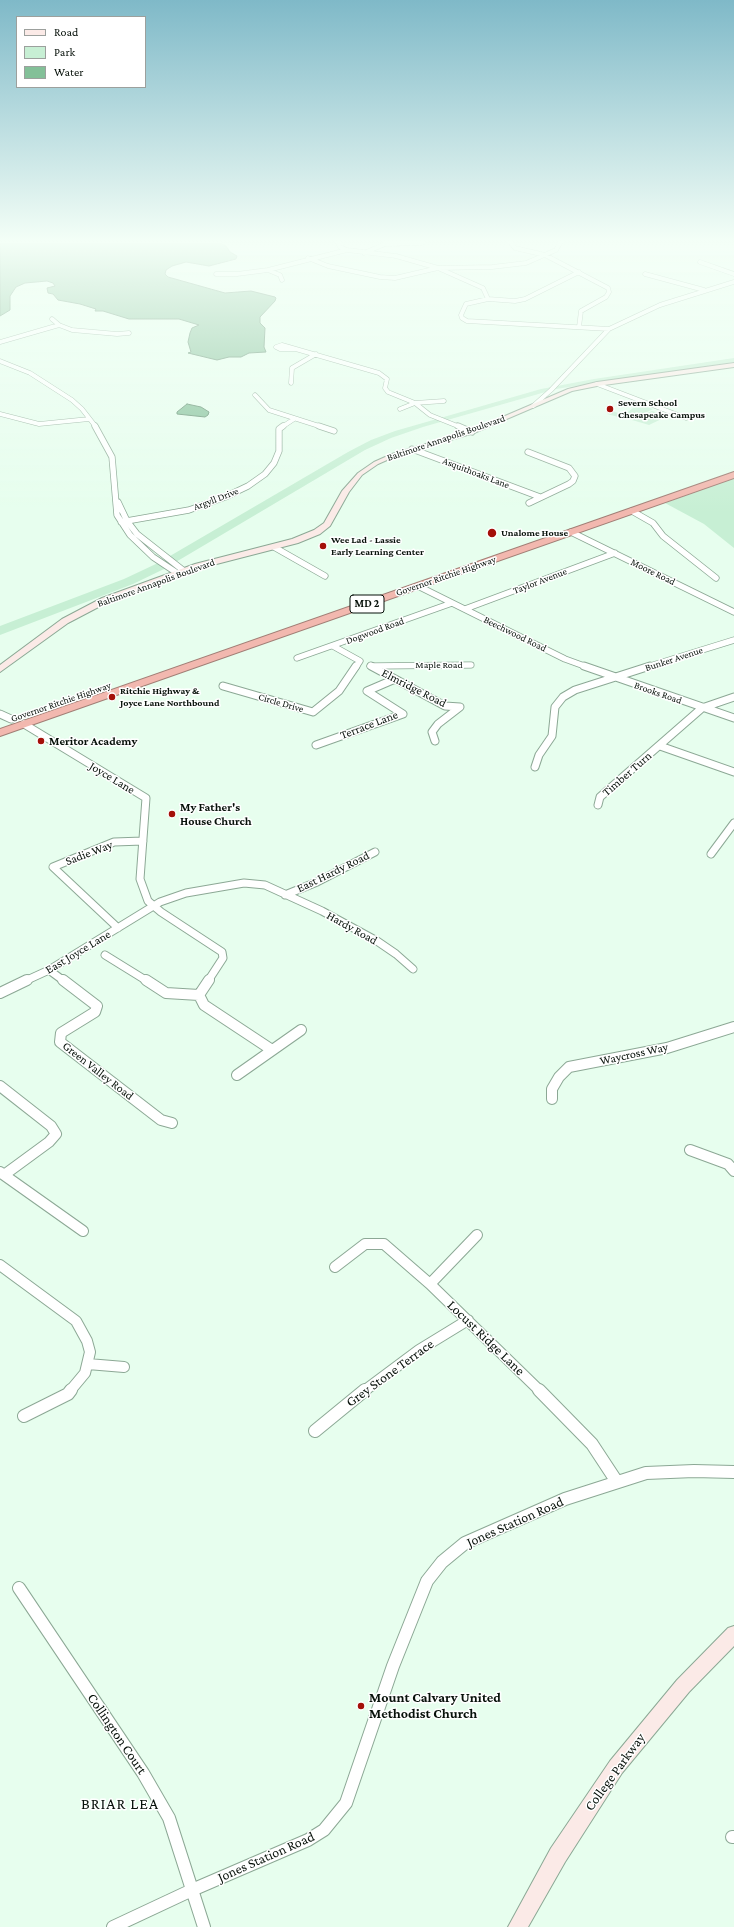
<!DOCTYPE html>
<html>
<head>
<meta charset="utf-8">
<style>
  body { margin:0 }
  #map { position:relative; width:734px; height:1927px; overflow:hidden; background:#e7feee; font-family:"Crimson Pro",serif }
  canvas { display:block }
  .legend { position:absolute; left:16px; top:16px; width:130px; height:72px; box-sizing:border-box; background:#fff; border:1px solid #9ca09d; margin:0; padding:5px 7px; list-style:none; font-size:12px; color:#07110a }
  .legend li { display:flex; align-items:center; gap:8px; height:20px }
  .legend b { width:20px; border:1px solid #9ca09d }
</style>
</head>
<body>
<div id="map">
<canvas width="734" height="1927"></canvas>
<ul class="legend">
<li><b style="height:5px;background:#fbeae7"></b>Road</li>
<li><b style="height:11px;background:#c7efd4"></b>Park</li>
<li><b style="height:11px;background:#83c098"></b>Water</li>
</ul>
</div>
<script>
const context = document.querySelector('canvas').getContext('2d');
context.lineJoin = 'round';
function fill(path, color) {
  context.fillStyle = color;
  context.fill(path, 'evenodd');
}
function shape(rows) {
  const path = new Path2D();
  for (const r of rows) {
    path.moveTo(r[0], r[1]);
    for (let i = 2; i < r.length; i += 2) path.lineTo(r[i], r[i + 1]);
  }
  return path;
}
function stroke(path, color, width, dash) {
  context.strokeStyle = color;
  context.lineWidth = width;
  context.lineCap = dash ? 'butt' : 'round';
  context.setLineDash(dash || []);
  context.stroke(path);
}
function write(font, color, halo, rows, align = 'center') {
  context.font = font + ' "Crimson Pro",serif';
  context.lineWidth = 3;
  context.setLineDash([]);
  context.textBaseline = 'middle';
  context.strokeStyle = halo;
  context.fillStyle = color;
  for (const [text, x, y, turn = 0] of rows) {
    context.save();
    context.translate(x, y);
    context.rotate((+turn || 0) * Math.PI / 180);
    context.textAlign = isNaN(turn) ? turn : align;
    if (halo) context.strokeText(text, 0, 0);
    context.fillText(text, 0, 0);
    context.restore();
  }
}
const green = shape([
  [734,358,734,362,556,389,423,427,391,438,365,450,164,569,133,584,0,635,0,626,124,579,158,563,348,452,371,440,395,431,541,389,594,379],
  [635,404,641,406,639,407,644,406,653,409,635,418,630,417,626,419,607,414,612,411,624,415,633,408,639,407,632,405],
  [652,411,668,416,649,425,632,420],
  [734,478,734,548,704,524,665,503]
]);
const water = shape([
  [0,243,221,243,226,246,230,252,237,256,236,259,209,266,186,262,172,266,166,270,165,274,168,277,225,293,251,291,275,297,276,298,275,301,260,317,260,323,265,328,264,347,266,352,249,353,241,357,229,357,217,360,188,353,191,352,188,342,190,333,192,328,199,325,179,319,129,319,103,311,95,311,96,309,80,304,58,300,53,294,48,293,47,288,55,286,53,283,47,281,25,283,16,287,10,296,10,310,0,316,0,243],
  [187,404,201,407,209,412,208,415,205,417,177,414,177,412,187,404]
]);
const streetFar4 = shape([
  [338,243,340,247,347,250,396,256,438,268,483,288,488,299,466,304,461,315,462,318,467,321,609,329],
  [511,243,515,248,545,255,608,288,609,292,606,297,581,311,579,327],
  [364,253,385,244,422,243],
  [308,258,328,266,380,277,395,278,438,268,492,267,526,263,556,250,560,243],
  [700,262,734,274],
  [268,270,280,275,282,280],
  [216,274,237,274,268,270,347,250],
  [645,274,704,290],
  [488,299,515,301,525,299,579,272],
  [52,319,59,325,72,330,117,334,129,333],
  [0,342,59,325],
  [295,349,280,349,276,347,282,345,379,373,387,379,385,388,388,392,415,403,430,415,460,427],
  [0,361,30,373,72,400,82,409,96,427],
  [291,383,292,368,316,354],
  [597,384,686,418],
  [255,395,269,410,322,427],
  [533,406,551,390,609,329,660,305,734,282],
  [400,409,415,403,444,401],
  [0,414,39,424,89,419],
  [282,427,294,419]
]);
const streetFar3 = shape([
  [95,426,112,457,117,515,130,535,153,557,177,573],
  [319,426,334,431],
  [458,426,472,432],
  [412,449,540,497],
  [528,452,569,468,575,476,573,481,569,484,529,503],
  [118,502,127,521,137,534,184,571],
  [632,511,653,523,663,536,716,578],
  [121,522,189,510,225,497,248,486,265,474,274,463,279,451,279,429,283,426],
  [571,532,734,612],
  [274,547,325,576],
  [418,586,565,659,587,667],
  [465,609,615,553],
  [333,646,360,661,356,667],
  [297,658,452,603],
  [370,666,373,667],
  [372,666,471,665],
  [647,667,734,640]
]);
const streetFar2 = shape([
  [371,666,445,706,460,707,438,724,432,732,435,741],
  [584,666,734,718],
  [223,686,313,712,339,691,356,666],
  [0,714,11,719],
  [24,724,146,798,140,879,148,901,161,912,222,952,223,958,208,981],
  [316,745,403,714,367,691,395,679],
  [660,746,734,772],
  [535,767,539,755,552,736,555,707,563,697,575,690,650,666],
  [598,805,600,797,702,708,734,697],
  [711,854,734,823],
  [285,895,317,882,375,852],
  [118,928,53,867,114,842,143,841],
  [105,955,147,981],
  [49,970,64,981],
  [25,981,49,970,160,902,186,893,244,883,265,885,322,911,377,941,396,954,413,969]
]);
const streetFar1 = shape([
  [63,980,97,1006,95,1012,61,1033,60,1042,161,1120,172,1123],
  [146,980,166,993,199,995],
  [209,980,199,995,204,1005,272,1050],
  [0,993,27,980],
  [237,1075,301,1030],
  [0,1086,51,1126,56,1134,49,1142,4,1175,0,1172],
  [552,1099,552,1089,559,1077,569,1067,667,1048,734,1027],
  [690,1150,728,1164,734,1171],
  [4,1175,83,1231],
  [0,1265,76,1321,87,1341,90,1352,85,1373,70,1391],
  [335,1267,365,1244,384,1244,430,1284,540,1391],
  [430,1284,477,1235],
  [88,1364,124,1367],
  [364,1391,419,1350,468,1320]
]);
const street = shape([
  [539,1390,592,1444,617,1482],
  [24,1416,68,1394,71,1390],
  [315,1431,365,1390],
  [19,1588,143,1773,169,1818,204,1927],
  [732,1837,734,1837],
  [113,1927,192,1890,308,1840,324,1830,346,1803,393,1666,427,1581,442,1562,465,1543,565,1499,646,1473,694,1471,734,1472]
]);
const secondary = shape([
  [734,363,734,367,597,386,572,391,474,433,396,456,378,464,362,475,349,492,330,526,320,534,298,543,201,568,108,602,68,623,0,672,0,665,62,619,102,598,195,564,292,539,314,530,324,523,342,491,358,473,374,462,392,454,470,431,568,389,597,382,734,363],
  [734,1626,734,1646,689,1692,622,1773,565,1862,528,1927,508,1927,551,1848,610,1761,677,1680,728,1628,734,1626]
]);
const highway = shape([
  [734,472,734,478,0,736,0,729,734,472]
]);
const markers = [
  [610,409,4,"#a40f09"],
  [492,533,5,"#a40f09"],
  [323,546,4,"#a40f09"],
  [112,697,4,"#a40f09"],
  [41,741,4,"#a40f09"],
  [172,814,4,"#a40f09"],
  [361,1706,4,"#a40f09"]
];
const farPoinames = [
  ["Severn School",618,403],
  ["Chesapeake Campus",618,415],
  ["Unalome House",501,533],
  ["Wee Lad - Lassie",331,540],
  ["Early Learning Center",331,552],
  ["Ritchie Highway &",120,691],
  ["Joyce Lane Northbound",120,703]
];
const farStreetnames = [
  ["Baltimore Annapolis Boulevard",446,438,-19],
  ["Asquithoaks Lane",476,473,21],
  ["Argyll Drive",216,499,-21],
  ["Moore Road",653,572,26],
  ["Governor Ritchie Highway",446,576,-19],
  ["Taylor Avenue",540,581,-21],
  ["Baltimore Annapolis Boulevard",156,583,-20],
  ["Dogwood Road",375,631,-20],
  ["Beechwood Road",515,634,26],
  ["Bunker Avenue",674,659,-18],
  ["Maple Road",439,665],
  ["Brooks Road",658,693,19],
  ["Governor Ritchie Highway",61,702,-19],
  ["Circle Drive",281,703,16]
];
const shields = [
  [367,604,34]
];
const shieldNames = [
  ["MD 2",367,604]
];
const streetNames = [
  ["Elmridge Road",414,688,27],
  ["Terrace Lane",369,725,-21],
  ["Timber Turn",627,774,-41],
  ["Joyce Lane",112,778,31],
  ["Sadie Way",89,853,-21],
  ["East Hardy Road",333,872,-26],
  ["Hardy Road",352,928,29],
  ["East Joyce Lane",78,952,-31],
  ["Waycross Way",634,1054,-12],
  ["Green Valley Road",98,1071,38]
];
const poiNames = [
  ["Meritor Academy",49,741],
  ["My Father's",180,807],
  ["House Church",180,821]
];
const nearStreetnames = [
  ["Locust Ridge Lane",486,1338,44],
  ["Grey Stone Terrace",390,1373,-36],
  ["Jones Station Road",515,1522,-24],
  ["Collington Court",117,1734,56],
  ["College Parkway",615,1772,-54],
  ["Jones Station Road",266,1857,-24]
];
const nearPoinames = [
  ["Mount Calvary United",369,1698],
  ["Methodist Church",369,1714]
];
const nearNeighbourhoodnames = [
  ["BRIAR LEA",120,1804]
];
fill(green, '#c7efd4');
fill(water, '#83c098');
stroke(water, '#5e8c6d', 1);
stroke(streetFar4, '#8ca895', 5);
stroke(streetFar3, '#8ca895', 7);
stroke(streetFar2, '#8ca895', 9);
stroke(streetFar1, '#8ca895', 12);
stroke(street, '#8ca895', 14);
stroke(secondary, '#8ca895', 2);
stroke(highway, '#a07e75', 2);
stroke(streetFar4, '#fff', 4);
stroke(streetFar3, '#fff', 5.5);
stroke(streetFar2, '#fff', 7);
stroke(streetFar1, '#fff', 10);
stroke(street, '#fff', 12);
fill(secondary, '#fbeae7');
fill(highway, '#f2b8af');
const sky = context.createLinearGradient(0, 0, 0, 513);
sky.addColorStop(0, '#7fb9c8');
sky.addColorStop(0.47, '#f4fff7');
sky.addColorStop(1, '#f4fff700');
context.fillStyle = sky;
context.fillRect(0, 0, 734, 513);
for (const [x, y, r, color] of markers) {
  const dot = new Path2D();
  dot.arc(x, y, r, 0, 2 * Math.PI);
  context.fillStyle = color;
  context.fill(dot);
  stroke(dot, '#fff', 1.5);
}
write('bold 10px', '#07110a', '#fff', farPoinames, 'left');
write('10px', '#07110a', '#fff', farStreetnames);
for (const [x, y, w] of shields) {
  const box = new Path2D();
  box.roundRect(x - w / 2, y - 9, w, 18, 3);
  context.fillStyle = '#fff';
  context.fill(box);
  stroke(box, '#07110a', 1);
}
write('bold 11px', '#07110a', null, shieldNames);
write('12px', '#07110a', '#fff', streetNames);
write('bold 12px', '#07110a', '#fff', poiNames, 'left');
write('14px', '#07110a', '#fff', nearStreetnames);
write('bold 14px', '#07110a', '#fff', nearPoinames, 'left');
context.letterSpacing = '1px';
write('16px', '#07110a', '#fff', nearNeighbourhoodnames);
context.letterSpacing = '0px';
</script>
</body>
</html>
